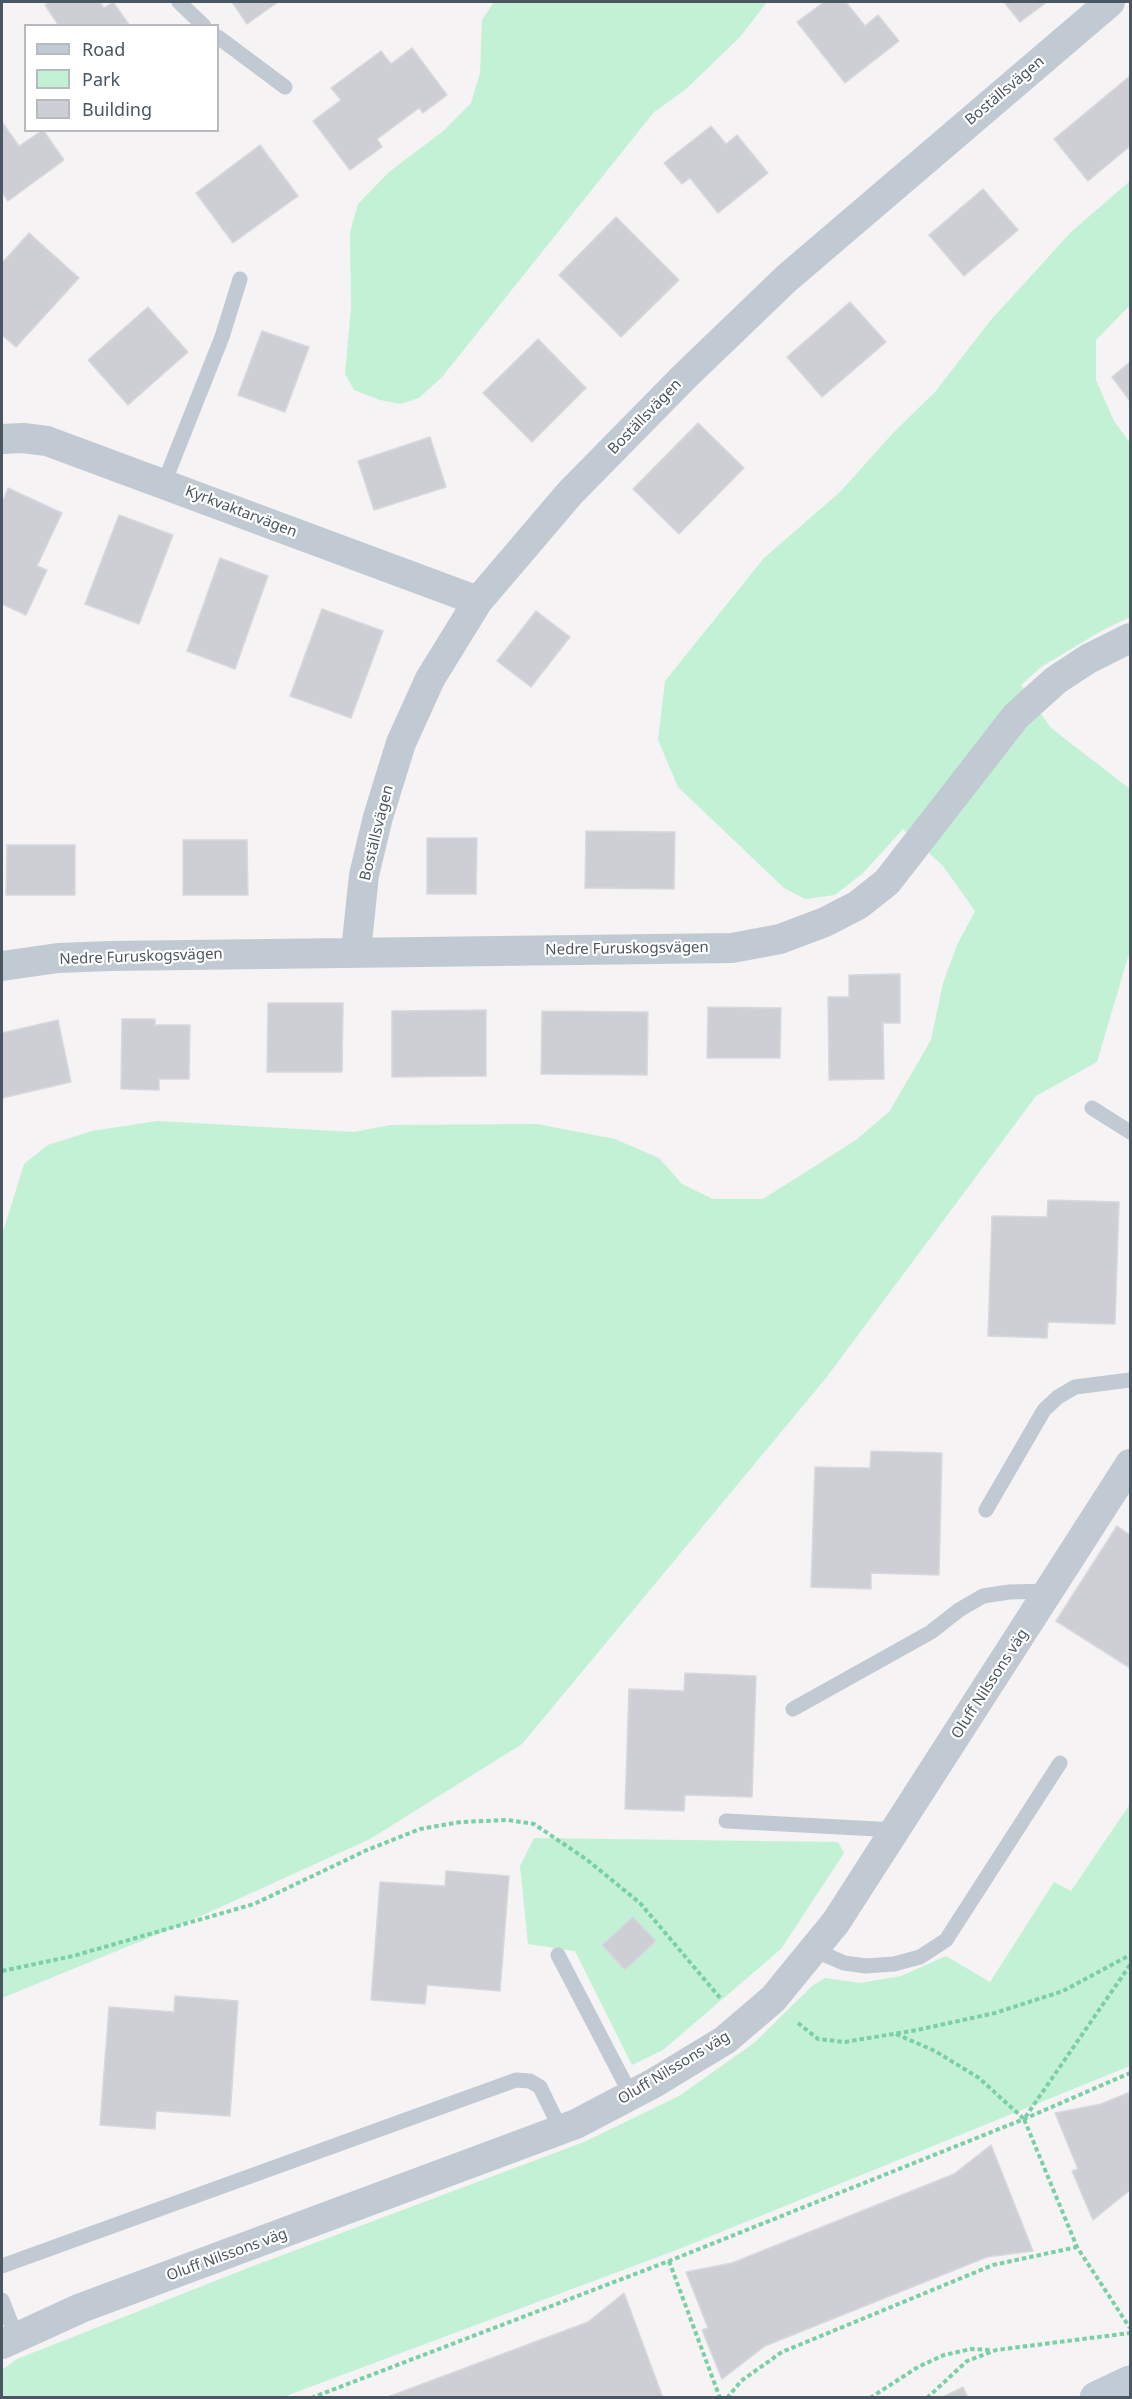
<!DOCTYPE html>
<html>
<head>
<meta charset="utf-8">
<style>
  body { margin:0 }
  #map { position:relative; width:1132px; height:2399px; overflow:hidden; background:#f5f3f3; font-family:"Noto Sans",sans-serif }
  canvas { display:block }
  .frame { position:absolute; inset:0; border:3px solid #4a5661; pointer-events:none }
  .legend { position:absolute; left:24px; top:24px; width:195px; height:108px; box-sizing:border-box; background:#fff; border:2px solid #b7bbc0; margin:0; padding:8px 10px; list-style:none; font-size:18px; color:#4a5661 }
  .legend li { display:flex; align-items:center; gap:12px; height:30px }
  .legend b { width:30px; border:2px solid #b7bbc0 }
</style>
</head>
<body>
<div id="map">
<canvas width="1132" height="2399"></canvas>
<div class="frame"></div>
<ul class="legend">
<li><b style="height:8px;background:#c1cbd6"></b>Road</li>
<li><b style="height:16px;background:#c3f1d5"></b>Park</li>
<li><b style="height:16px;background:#cdcfd5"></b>Building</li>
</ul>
</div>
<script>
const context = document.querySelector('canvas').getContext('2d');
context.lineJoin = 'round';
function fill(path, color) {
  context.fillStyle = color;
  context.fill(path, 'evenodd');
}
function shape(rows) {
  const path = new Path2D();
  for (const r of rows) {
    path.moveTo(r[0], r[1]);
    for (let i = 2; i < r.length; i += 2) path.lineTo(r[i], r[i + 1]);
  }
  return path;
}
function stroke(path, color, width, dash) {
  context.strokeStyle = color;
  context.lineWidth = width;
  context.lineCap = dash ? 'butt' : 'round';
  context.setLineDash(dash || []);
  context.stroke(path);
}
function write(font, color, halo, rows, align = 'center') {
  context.font = font + ' "Noto Sans",sans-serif';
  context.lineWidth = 4.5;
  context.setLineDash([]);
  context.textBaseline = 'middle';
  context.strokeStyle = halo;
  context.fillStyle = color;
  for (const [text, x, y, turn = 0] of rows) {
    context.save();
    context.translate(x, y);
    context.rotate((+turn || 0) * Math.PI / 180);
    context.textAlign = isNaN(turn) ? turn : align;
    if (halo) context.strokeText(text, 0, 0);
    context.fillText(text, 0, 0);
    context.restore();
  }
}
const green = shape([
  [494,2,767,2,740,37,685,90,654,112,442,377,419,398,400,404,380,400,354,390,345,374,351,308,350,232,358,204,389,172,442,132,471,103,480,73,482,20],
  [1130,181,1130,305,1096,340,1096,380,1114,421,1130,443,1130,617,1101,631,1041,667,1021,685,1051,728,1130,789,1130,950,1097,1062,1036,1096,826,1378,522,1744,370,1839,190,1921,2,1998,2,1235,24,1164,48,1145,92,1131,157,1121,353,1132,391,1125,537,1124,615,1139,659,1158,682,1184,713,1199,763,1199,856,1140,889,1112,931,1040,943,983,957,945,975,911,943,866,903,829,863,873,835,895,805,899,784,888,678,787,658,740,665,681,764,558,840,492,893,433,935,392,990,321,1071,232],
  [1130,1804,1130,2066,674,2251,283,2397,2,2397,2,2370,17,2359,248,2268,584,2142,679,2096,754,2043,812,1986,825,1978,860,1983,901,1976,946,1956,990,1982,1054,1882,1071,1891],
  [534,1838,838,1842,844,1853,781,1949,663,2050,632,2065,575,1951,528,1944,520,1866]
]);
const building = shape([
  [50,2,100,2,104,8,113,2,130,26,59,26,45,5,50,2],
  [232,2,278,2,247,24,232,2],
  [824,2,846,2,865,26,878,15,899,41,845,83,797,22,824,2],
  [1004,2,1047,2,1020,22,1004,2],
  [412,48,447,95,423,113,419,108,377,139,382,147,350,170,313,121,341,100,331,88,381,51,391,64,412,48],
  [1130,76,1130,146,1088,181,1054,139,1130,76],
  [2,122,19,146,43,130,64,160,8,201,2,192,2,122],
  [711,126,726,144,737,135,768,173,718,213,690,178,682,184,664,163,711,126],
  [260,145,298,196,233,243,196,193,260,145],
  [983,189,1018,230,964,276,929,235,983,189],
  [616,217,679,280,621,337,559,275,616,217],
  [29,233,79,278,16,347,2,335,2,263,29,233],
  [850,302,886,342,822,397,787,357,850,302],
  [148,307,188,352,128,405,88,360,148,307],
  [262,331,309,347,285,412,238,395,262,331],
  [538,339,586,388,532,442,483,393,538,339],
  [1130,362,1130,401,1112,377,1130,362],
  [698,423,744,468,679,534,633,489,698,423],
  [430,437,446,487,374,510,358,461,430,437],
  [8,488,62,513,37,566,47,570,26,615,2,604,2,503,8,488],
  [119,515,173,535,139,624,85,604,119,515],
  [220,558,268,576,235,669,187,651,220,558],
  [322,609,383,631,351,718,290,696,322,609],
  [536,611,570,637,531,687,497,661,536,611],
  [586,831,675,832,674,889,585,888,586,831],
  [427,838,477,838,476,894,427,894,427,838],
  [183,840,247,840,248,895,183,895,183,840],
  [7,845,75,845,75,895,6,895,7,845],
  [900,974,900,1023,883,1023,884,1079,829,1080,828,997,849,997,849,975,900,974],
  [268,1003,343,1003,342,1072,267,1072,268,1003],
  [708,1007,781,1008,780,1058,707,1058,708,1007],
  [486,1010,486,1076,392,1077,392,1011,486,1010],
  [542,1011,648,1012,647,1075,541,1074,542,1011],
  [122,1019,155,1019,155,1025,190,1025,189,1079,159,1079,159,1090,121,1089,122,1019],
  [58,1020,71,1082,2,1098,2,1033,58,1020],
  [1048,1200,1119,1202,1115,1324,1048,1322,1047,1338,988,1336,992,1216,1047,1217,1048,1200],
  [871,1451,942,1453,939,1575,871,1573,871,1589,811,1587,815,1467,870,1468,871,1451],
  [1117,1526,1130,1535,1130,1668,1056,1621,1117,1526],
  [685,1673,756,1676,752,1797,685,1795,684,1811,625,1809,629,1689,684,1691,685,1673],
  [446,1871,509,1876,500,1991,427,1985,425,2004,371,2000,380,1882,445,1886,446,1871],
  [633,1917,656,1941,625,1970,602,1945,633,1917],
  [175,1996,238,2001,230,2116,156,2111,155,2129,100,2125,109,2007,174,2012,175,1996],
  [1130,2092,1130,2190,1093,2220,1072,2171,1078,2169,1055,2113,1101,2104,1130,2092],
  [991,2145,1033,2251,987,2257,765,2346,722,2379,702,2330,708,2328,686,2272,732,2263,954,2174,991,2145],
  [624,2293,663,2398,385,2398,588,2322,624,2293],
  [963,2387,968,2398,943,2398,943,2397,963,2387]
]);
const path = shape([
  [1130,1965,1024,2119,1077,2247,1130,2328],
  [2,1971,73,1956,254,1904,367,1850,420,1829,461,1822,508,1820,534,1824,586,1859,640,1903,721,1999],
  [798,2023,818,2039,845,2042,917,2030,995,2013,1063,1991,1130,1955],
  [896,2034,935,2051,979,2078,1024,2119],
  [669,2261,720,2398],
  [311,2398,669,2261,1024,2119,1130,2073],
  [727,2398,741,2381,782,2352,993,2265,1077,2247],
  [870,2398,918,2367,944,2355,971,2349,992,2350],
  [927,2398,967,2361,996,2350,1130,2333]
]);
const lane = shape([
  [179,2,204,26],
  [218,37,285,87],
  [164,483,222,337,240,279],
  [1092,1108,1130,1132],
  [986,1510,1044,1410,1058,1397,1075,1387,1130,1380],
  [793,1709,931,1632,959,1610,983,1596,1009,1592,1049,1591],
  [726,1821,896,1830],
  [814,1950,844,1963,866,1966,894,1964,920,1957,946,1940,1060,1763],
  [558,1955,631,2095],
  [2,2266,516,2080,530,2081,540,2087,561,2130],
  [2,2300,16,2336]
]);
const street = shape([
  [2,439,23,438,47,441,478,601],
  [356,951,364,875,378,817,401,743,430,679,478,601,570,493,685,376,787,278,1110,2],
  [2,966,58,958,110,956,732,948,780,939,825,922,858,905,887,882,1016,716,1056,680,1088,659,1130,638],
  [2,2344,81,2308,576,2124,654,2083,725,2040,773,1999,836,1922,1130,1464]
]);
const secondary = shape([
  [1096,2398,1130,2382]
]);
const streetNames = [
  ["Boställsvägen",1005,91,-40],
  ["Boställsvägen",645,417,-46],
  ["Kyrkvaktarvägen",241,512,21],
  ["Boställsvägen",377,833,-76],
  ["Nedre Furuskogsvägen",627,949,-1],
  ["Nedre Furuskogsvägen",141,957,-2],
  ["Oluff Nilssons väg",990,1684,-57],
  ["Oluff Nilssons väg",674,2068,-31],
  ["Oluff Nilssons väg",227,2255,-20]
];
fill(green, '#c3f1d5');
fill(building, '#cdcfd5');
stroke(building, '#d7d9de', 1.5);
stroke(path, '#7ad0a6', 4, [4.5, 3]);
stroke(lane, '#c1cad2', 15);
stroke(street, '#c1cad2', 30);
stroke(secondary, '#c1cbd6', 33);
write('15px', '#4a5661', '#fff', streetNames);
</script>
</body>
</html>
